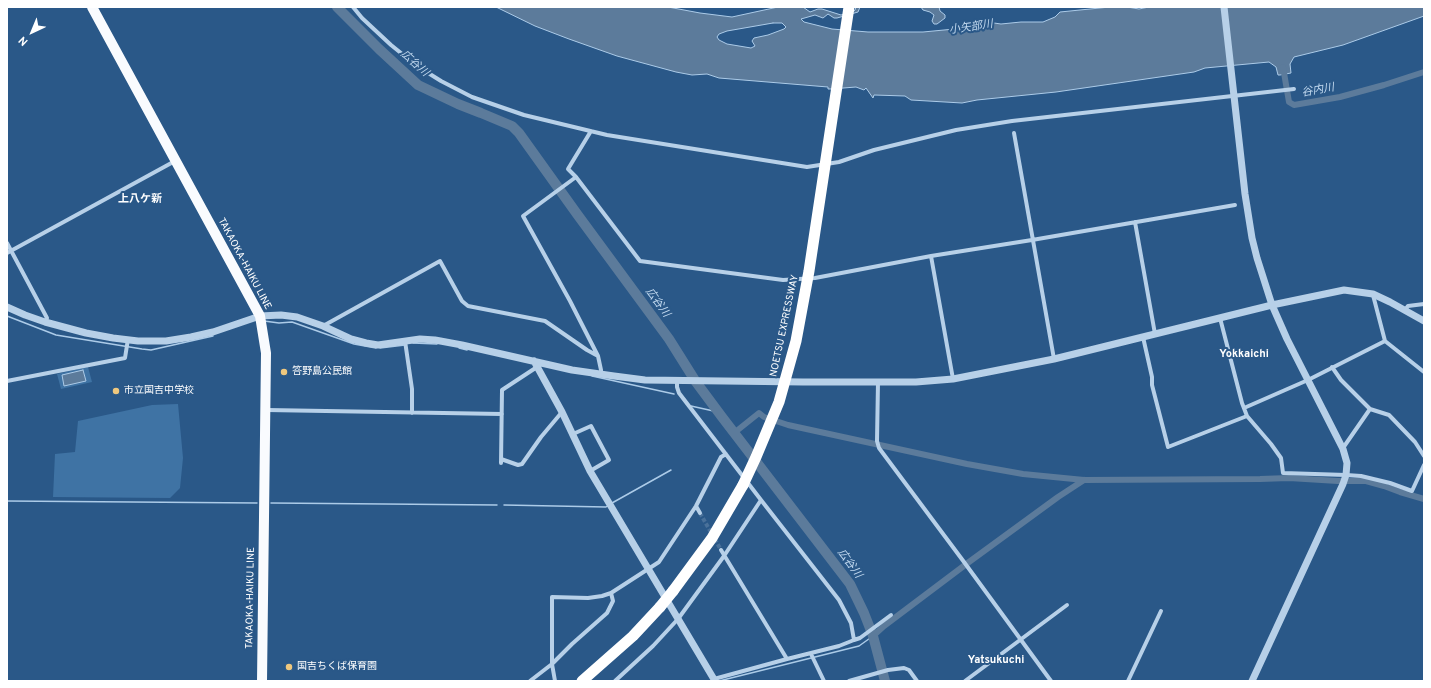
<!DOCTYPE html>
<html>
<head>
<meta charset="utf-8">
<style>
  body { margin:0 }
  #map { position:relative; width:1431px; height:688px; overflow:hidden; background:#2a5888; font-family:Overpass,sans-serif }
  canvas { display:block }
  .frame { position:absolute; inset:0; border:8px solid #fff; pointer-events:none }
  .north { position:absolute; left:12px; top:12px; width:40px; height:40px; -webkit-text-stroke:3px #2a5888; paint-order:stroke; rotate:224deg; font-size:11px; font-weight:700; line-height:16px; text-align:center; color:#fff }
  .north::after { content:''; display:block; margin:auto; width:14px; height:18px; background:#fff; clip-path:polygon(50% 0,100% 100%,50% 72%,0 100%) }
</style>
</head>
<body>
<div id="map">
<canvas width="1431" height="688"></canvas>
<div class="frame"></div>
<div class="north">N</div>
</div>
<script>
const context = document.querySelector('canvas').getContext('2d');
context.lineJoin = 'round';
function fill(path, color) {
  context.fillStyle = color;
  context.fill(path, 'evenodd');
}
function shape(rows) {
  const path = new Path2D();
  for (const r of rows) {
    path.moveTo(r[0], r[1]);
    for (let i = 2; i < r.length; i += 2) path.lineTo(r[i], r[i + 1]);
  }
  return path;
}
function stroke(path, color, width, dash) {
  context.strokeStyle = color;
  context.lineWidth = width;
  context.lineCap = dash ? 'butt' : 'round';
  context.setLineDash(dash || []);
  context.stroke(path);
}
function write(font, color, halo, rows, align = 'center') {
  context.font = font + ' Overpass,"Noto Sans JP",sans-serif';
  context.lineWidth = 4;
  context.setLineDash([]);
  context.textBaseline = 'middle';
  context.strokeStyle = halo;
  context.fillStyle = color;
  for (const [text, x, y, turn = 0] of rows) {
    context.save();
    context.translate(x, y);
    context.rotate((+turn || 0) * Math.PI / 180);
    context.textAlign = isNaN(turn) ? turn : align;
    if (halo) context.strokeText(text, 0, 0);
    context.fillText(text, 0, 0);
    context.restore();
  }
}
const green = shape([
  [88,367,92,382,61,389,57,374],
  [178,404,183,458,180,488,170,498,53,497,55,454,75,452,78,421,152,405]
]);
const water = shape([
  [496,7,668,7,700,13,732,17,778,7,803,7,810,12,818,9,822,9,841,15,853,12,855,10,856,7,860,7,858,12,837,18,834,18,828,14,823,18,815,15,801,19,804,22,832,29,868,32,923,32,965,28,994,23,1001,24,1021,22,1043,22,1055,17,1060,12,1110,7,1127,7,1139,9,1149,7,1424,7,1424,16,1343,45,1294,57,1290,64,1291,73,1280,75,1278,75,1276,67,1269,62,1205,68,1194,72,1056,92,977,100,962,103,911,100,905,96,874,95,873,98,866,88,864,90,856,87,831,89,828,89,828,87,719,78,707,74,692,75,676,72,617,56,569,39,535,26,496,7],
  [773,23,782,23,786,27,784,29,768,35,754,38,752,41,755,46,751,48,727,44,719,40,717,37,719,34,727,31,773,23],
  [921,7,939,7,940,11,945,15,945,18,937,24,934,24,932,21,934,15,930,12,923,10,921,7],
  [83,370,86,381,64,386,62,375,83,370]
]);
const stream = shape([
  [7,316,56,335,142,349,151,350,213,336],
  [264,321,279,323,292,322,354,344,376,348],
  [413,343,437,344],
  [380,348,405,345],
  [459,348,467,350],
  [592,376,674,394],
  [691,406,718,412],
  [7,501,257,503],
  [271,503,497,505],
  [612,503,671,470],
  [504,505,606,507,609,505],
  [719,681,859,646,873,636]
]);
const canal = shape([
  [1283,67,1289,102,1294,105,1340,97,1384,85,1424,72],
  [734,433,759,413,764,417,788,425,967,464,1023,474,1084,480,1260,479,1289,478,1338,481,1366,481,1384,486,1400,492,1424,499],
  [873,636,884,626,969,562,1058,497,1084,480]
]);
const river = shape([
  [337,7,379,49,418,85,458,104,481,113,512,126,519,133,577,214,669,339,696,382,722,417,850,584,864,613,873,636,885,681]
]);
const minorTunnel = shape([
  [700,513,721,550]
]);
const minor = shape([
  [353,7,362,18,391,45,417,66,441,81,472,97,524,115,607,135,807,167,839,162,874,150,956,130,1012,121,1294,89],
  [591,131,568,169,576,177,640,261,783,280,815,278,931,256,1032,240,1235,205],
  [1014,133,1054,359],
  [576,177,523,216,570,301,598,356],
  [1135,222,1155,334],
  [7,243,47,318,45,322],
  [7,253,175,161],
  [931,256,953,379],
  [1373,295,1385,341,1424,372],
  [1405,310,1408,306,1424,304],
  [1220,318,1242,403,1247,416,1271,444,1281,458,1283,473,1346,475,1361,476,1390,483,1412,491,1424,465],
  [323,326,440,261,462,301,468,306,545,321,587,350,598,356,601,370,601,374],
  [1143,337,1152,377,1152,385,1168,447,1247,416],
  [405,341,412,389,412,413],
  [1332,367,1341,380,1370,409,1389,415,1415,442,1424,456],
  [7,381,125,358,128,339],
  [878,382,877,441,879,448,964,562,1051,681],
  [1244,408,1308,380,1385,341],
  [267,410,502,414],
  [573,434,591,426,609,460,590,471],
  [1343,448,1370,409],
  [501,459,518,465,522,464,541,437,562,412],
  [501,463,502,390,537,367],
  [761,500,839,600,851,623,854,640,839,646,787,659],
  [696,506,700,513],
  [854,640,860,638,891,615],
  [811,654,824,681],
  [714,679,787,659,721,550],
  [530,681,552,664,572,644,607,613,613,601,611,593],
  [555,681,552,664,552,597,588,598,602,596,611,593,659,562,696,506,721,457,726,454],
  [615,681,653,646,678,619,724,556,761,500,679,393,677,387,677,380],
  [849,681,888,670,904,668,909,670,917,681],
  [965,681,1067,605],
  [1128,681,1161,611]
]);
const tertiary = shape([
  [1224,7,1245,194,1252,238,1257,258,1272,305,1287,339,1343,449,1347,463,1346,475,1343,484,1252,681],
  [7,307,25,315,45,322,86,333,113,338,138,341,166,341,191,337,213,332,260,316,281,315,297,317,323,326,351,339,366,343,378,345,420,339,435,340,462,345,572,370,614,376,645,380,803,382,916,382,953,379,1054,359,1272,305,1344,290,1373,294,1390,302,1424,321],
  [534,361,562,412,590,471,715,681]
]);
const primary = shape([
  [92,7,260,316,266,353,262,681]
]);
const motorway = shape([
  [673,591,712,538,743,485],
  [582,681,633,636,660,607]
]);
const motorwayBridge = shape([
  [743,485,756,457,779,402,796,341,809,271,849,7],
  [660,607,673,591]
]);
const markers = [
  [284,372,4,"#efc87e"],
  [116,391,4,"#efc87e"],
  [289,667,4,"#efc87e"]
];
const streetNames = [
  ["TAKAOKA-HAIKU LINE",244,264,62],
  ["NOETSU EXPRESSWAY",785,326,-78],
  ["TAKAOKA-HAIKU LINE",251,598,-89]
];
const poiNames = [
  ["答野島公民館",292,372],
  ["市立国吉中学校",124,391],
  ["国吉ちくば保育園",297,667]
];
const waterNames = [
  ["小矢部川",971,28,-8],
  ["広谷川",414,64,42],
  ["谷内川",1318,91,-10],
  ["広谷川",657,303,54],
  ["広谷川",849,564,54]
];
const neighbourhoodNames = [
  ["上八ケ新",140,200],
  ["Yokkaichi",1244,355],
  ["Yatsukuchi",996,661]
];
fill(green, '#3f73a4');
fill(water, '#5c7b9b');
stroke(water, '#accbe8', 1);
stroke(stream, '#accbe8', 1.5);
stroke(canal, '#5c7b9b', 6);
stroke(river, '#5c7b9b', 10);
stroke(minorTunnel, '#4a719a', 4, [4, 2]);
stroke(minor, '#b7d0e8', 4);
stroke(tertiary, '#b7d0e8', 7);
stroke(primary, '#f9fbfe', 10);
stroke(motorway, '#fff', 11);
stroke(motorwayBridge, '#fff', 11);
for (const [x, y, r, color] of markers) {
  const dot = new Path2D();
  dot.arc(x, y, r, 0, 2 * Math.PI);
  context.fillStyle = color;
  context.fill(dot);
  stroke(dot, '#2a5888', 1.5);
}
write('10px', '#fff', '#2a5888', streetNames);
write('10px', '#fff', '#2a5888', poiNames, 'left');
write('italic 11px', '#c3daf0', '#2a5888', waterNames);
write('bold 11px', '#fff', '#2a5888', neighbourhoodNames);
</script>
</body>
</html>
